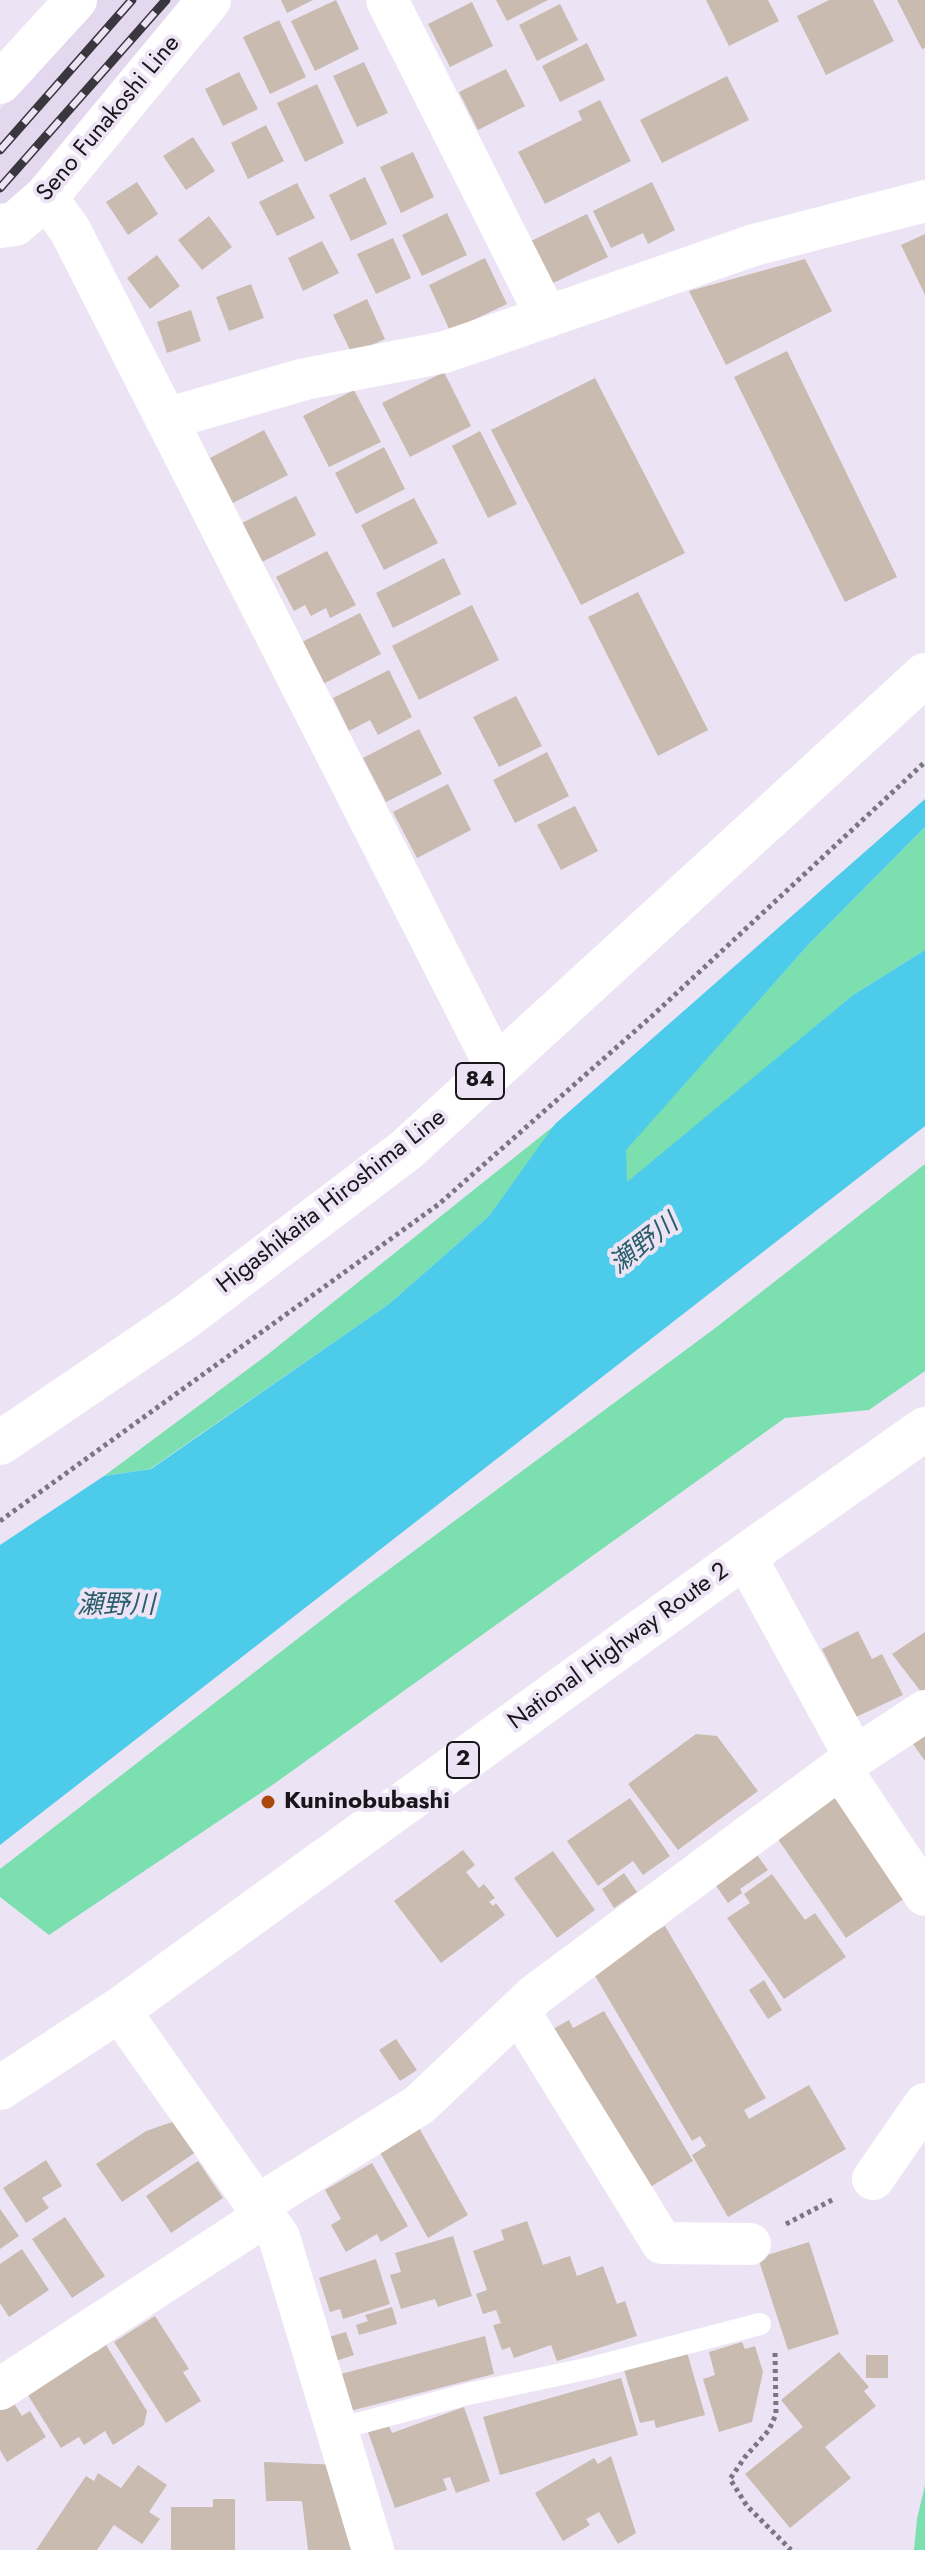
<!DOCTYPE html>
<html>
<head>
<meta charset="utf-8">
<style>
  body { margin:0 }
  canvas { display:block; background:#ece4f4 }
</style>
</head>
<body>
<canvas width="925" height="2550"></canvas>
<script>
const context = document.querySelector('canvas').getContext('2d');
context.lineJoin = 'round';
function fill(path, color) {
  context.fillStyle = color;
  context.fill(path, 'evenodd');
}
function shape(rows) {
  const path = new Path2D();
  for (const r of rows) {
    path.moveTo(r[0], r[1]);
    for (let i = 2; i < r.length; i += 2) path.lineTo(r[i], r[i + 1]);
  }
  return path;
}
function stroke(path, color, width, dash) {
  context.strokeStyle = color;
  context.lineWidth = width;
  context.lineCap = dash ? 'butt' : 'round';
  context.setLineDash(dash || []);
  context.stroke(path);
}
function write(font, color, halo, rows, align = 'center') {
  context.font = font + ' Jost,"Noto Sans JP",sans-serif';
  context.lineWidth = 8;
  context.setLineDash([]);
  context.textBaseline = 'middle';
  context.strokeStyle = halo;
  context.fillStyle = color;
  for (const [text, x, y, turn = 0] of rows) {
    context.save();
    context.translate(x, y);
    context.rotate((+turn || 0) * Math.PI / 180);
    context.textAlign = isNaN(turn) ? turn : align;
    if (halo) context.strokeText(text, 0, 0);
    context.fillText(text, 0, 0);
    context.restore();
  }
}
const built = shape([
  [95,0,191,0,0,218,0,110]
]);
const green = shape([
  [925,827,925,950,853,995,627,1184,625,1150,809,944],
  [555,1125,489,1216,389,1304,150,1469,104,1476,267,1355],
  [925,1164,925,1371,869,1410,785,1418,271,1786,49,1935,0,1897,0,1869,349,1599,714,1329],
  [925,2485,925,2550,914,2550,917,2519]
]);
const water = shape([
  [925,799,925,827,809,944,626,1150,627,1182,853,995,925,950,925,1126,0,1845,0,1545,104,1476,151,1469,389,1304,489,1216,555,1124]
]);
const building = shape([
  [281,0,313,0,287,13],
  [336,0,359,49,315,71,291,21],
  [496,0,548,0,507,21],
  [706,0,768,0,779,21,729,46],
  [829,0,873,0,894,41,826,75,797,16],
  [897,0,925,0,925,48,922,49],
  [472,2,493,46,450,67,428,24],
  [560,4,578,40,537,61,519,25],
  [279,20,306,77,270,94,243,37],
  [587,43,605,80,560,102,542,66],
  [364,62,388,113,357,127,333,76],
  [506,69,525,106,478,130,459,92],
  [239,72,258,109,223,126,205,89],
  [727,76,749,120,662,163,640,120],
  [317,84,344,143,305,162,277,103],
  [600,100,631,161,545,204,518,152,582,120,578,111],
  [266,125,284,161,248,179,231,143],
  [193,137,215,171,186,190,163,156],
  [413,152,434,197,401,213,380,167],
  [365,177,387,224,351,241,329,195],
  [137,182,158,214,128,235,106,202],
  [652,182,675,230,648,244,643,233,611,248,593,211],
  [297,183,315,218,277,236,259,202],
  [447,213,467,255,422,276,402,235],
  [587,214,608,257,551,284,531,241],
  [209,216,232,247,202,270,178,240],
  [925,234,925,295,901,245],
  [393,238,411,278,376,294,357,254],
  [322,241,339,273,303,291,288,258],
  [157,255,180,286,150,309,127,278],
  [485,258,507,304,450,331,429,285],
  [805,259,832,311,726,365,689,291],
  [251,284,264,318,229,331,216,297],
  [367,299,385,339,352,354,333,315],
  [191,310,201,341,167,353,157,322],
  [787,351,897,577,845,602,734,377],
  [444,372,471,426,410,457,382,403],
  [595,378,685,553,581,605,491,430],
  [354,390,381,442,329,467,303,416],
  [264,430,288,475,233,503,210,458],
  [480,431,517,504,488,518,452,446],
  [384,447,405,489,356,514,335,473],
  [296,496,316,535,260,563,240,524],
  [414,498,438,543,384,570,361,525],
  [327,551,356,605,330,618,326,608,311,616,305,605,294,611,276,577],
  [444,558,461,594,393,628,376,593],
  [638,592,708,730,658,756,588,617],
  [472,605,499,660,419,700,392,646],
  [360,613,381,654,323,684,302,642],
  [389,670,412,717,378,735,370,720,349,731,333,698],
  [516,696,542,746,499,767,473,717],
  [419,729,442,774,386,802,363,758],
  [547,752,569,796,515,823,493,780],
  [448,784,471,830,417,858,393,812],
  [575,806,598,851,561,870,537,825],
  [858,1631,872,1659,882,1654,903,1695,856,1717,822,1649],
  [925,1632,925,1697,892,1654],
  [696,1734,717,1736,758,1791,678,1850,628,1784],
  [925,1736,925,1761,913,1744],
  [831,1792,905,1898,846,1938,773,1832],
  [630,1798,670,1856,643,1875,633,1861,598,1886,567,1841],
  [463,1850,475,1865,466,1872,479,1888,484,1884,495,1898,489,1902,493,1906,496,1903,505,1915,441,1963,394,1901],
  [553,1851,595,1910,557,1938,514,1878],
  [754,1851,768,1870,740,1889,742,1893,728,1903,712,1880],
  [624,1873,637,1892,614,1908,602,1889],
  [772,1874,805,1920,815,1913,846,1957,784,1999,727,1918,750,1903,744,1894],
  [665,1926,766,2098,744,2110,749,2119,809,2085,846,2149,728,2217,692,2155,706,2146,700,2136,692,2141,591,1969],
  [764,1980,782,2010,768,2019,749,1990],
  [604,2011,693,2161,647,2189,553,2029,569,2020,573,2028],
  [396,2039,417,2070,400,2081,379,2050],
  [175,2121,196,2152,122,2202,96,2164,146,2131],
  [418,2126,468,2215,428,2238,378,2149],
  [46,2160,62,2186,42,2198,49,2208,26,2223,3,2188],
  [198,2161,223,2198,171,2233,146,2196],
  [372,2163,408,2226,381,2242,377,2234,346,2252,331,2225,341,2219,325,2190],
  [0,2209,19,2236,0,2249],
  [65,2217,105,2276,72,2298,32,2239],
  [527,2221,543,2265,570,2256,577,2276,603,2266,617,2304,625,2301,637,2336,557,2361,551,2345,514,2358,510,2347,502,2350,493,2325,501,2323,496,2310,483,2314,476,2294,487,2290,473,2251,504,2240,501,2230],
  [453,2236,472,2296,438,2307,435,2299,401,2309,390,2275,401,2272,395,2253],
  [809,2242,839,2334,788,2350,758,2258],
  [22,2249,49,2290,9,2317,0,2303,0,2264],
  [376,2259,390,2304,343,2319,340,2309,330,2312,319,2278],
  [392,2307,397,2324,359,2335,356,2325,368,2321,365,2315],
  [155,2316,189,2369,183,2372,201,2401,166,2423,114,2342],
  [346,2332,354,2355,330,2363,322,2339],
  [485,2336,494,2374,346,2412,337,2375],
  [742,2342,745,2349,755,2346,763,2372,752,2422,719,2432,703,2379,715,2375,709,2352],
  [106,2345,147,2411,144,2425,113,2445,105,2431,84,2445,79,2437,61,2448,24,2389,90,2347,96,2352],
  [687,2352,705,2415,656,2428,654,2420,640,2423,624,2370],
  [839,2352,869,2387,864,2391,876,2406,825,2447,851,2478,790,2528,745,2474,803,2427,781,2400],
  [866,2355,888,2355,888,2378,866,2378],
  [621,2378,638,2435,500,2475,483,2417],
  [10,2397,22,2416,30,2411,46,2437,7,2462,0,2450,0,2403],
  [464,2407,490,2481,456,2493,450,2477,443,2479,447,2490,395,2508,368,2432,389,2426,392,2433],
  [611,2456,636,2533,618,2544,599,2512,586,2519,590,2525,563,2541,535,2493,594,2458,598,2464],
  [264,2462,340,2465,354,2550,308,2550,302,2501,266,2501],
  [138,2465,167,2485,149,2512,160,2519,142,2544,114,2525,97,2550,36,2550,86,2476,94,2481,98,2473,121,2488],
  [213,2499,235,2499,235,2550,171,2550,171,2507,213,2507]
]);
const path = shape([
  [0,1521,439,1204,652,1016,925,762],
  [786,2224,834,2199],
  [775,2353,776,2414,769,2430,745,2457,730,2479,747,2506,791,2550]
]);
const lane = shape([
  [338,2429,468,2394,595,2367,760,2324]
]);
const street = shape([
  [387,0,547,317],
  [0,83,76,0],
  [46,197,70,230,496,1067],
  [166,419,305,379,445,352,754,245,925,201],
  [745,1556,855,1757],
  [840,1768,925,1895],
  [119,2010,279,2237,373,2550],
  [519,2011,662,2243,750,2244],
  [873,2179,925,2104],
  [258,2205,419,2105,535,1995,855,1757,925,1711],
  [0,2389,265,2216]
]);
const secondary = shape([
  [0,226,15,224,46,197,209,0]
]);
const primary = shape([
  [0,1443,184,1318,406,1150,925,675]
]);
const highway = shape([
  [0,2088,119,2010,745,1556,925,1429]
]);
const rail = shape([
  [0,150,132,0],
  [0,188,166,0]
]);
const markers = [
  [268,1802,8,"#ab490d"]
];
const shields = [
  [480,1081,48],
  [463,1760,32]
];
const shieldNames = [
  ["84",480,1081],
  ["2",463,1760]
];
const streetNames = [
  ["Seno Funakoshi Line",109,119,-50],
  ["Higashikaita Hiroshima Line",332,1202,-38],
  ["National Highway Route 2",619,1647,-36]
];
const poiNames = [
  ["Kuninobubashi",284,1802]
];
const waterNames = [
  ["瀬野川",645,1245,-38],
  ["瀬野川",116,1607]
];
fill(built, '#e4d8ee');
fill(green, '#7cdfb0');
fill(water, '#4dcbea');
fill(building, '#cabbb0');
stroke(path, '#7b7681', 5, [4, 4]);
stroke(lane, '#fff', 22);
stroke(street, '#fff', 42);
stroke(secondary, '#fff', 44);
stroke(primary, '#fff', 44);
stroke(highway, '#fff', 44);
stroke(rail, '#3a363e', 9);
stroke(rail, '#ece4f4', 6, [18]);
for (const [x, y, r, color] of markers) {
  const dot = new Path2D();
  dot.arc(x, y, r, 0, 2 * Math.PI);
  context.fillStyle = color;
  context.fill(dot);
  stroke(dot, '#ece4f4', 3);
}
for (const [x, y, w] of shields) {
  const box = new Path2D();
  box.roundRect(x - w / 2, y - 18, w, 36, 6);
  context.fillStyle = '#ece4f4';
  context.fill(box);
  stroke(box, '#18151b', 2);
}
write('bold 22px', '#18151b', null, shieldNames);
write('24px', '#18151b', '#ece4f4', streetNames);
write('bold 24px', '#18151b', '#ece4f4', poiNames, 'left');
write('italic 26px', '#2b5e6c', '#ece4f4', waterNames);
</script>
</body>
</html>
